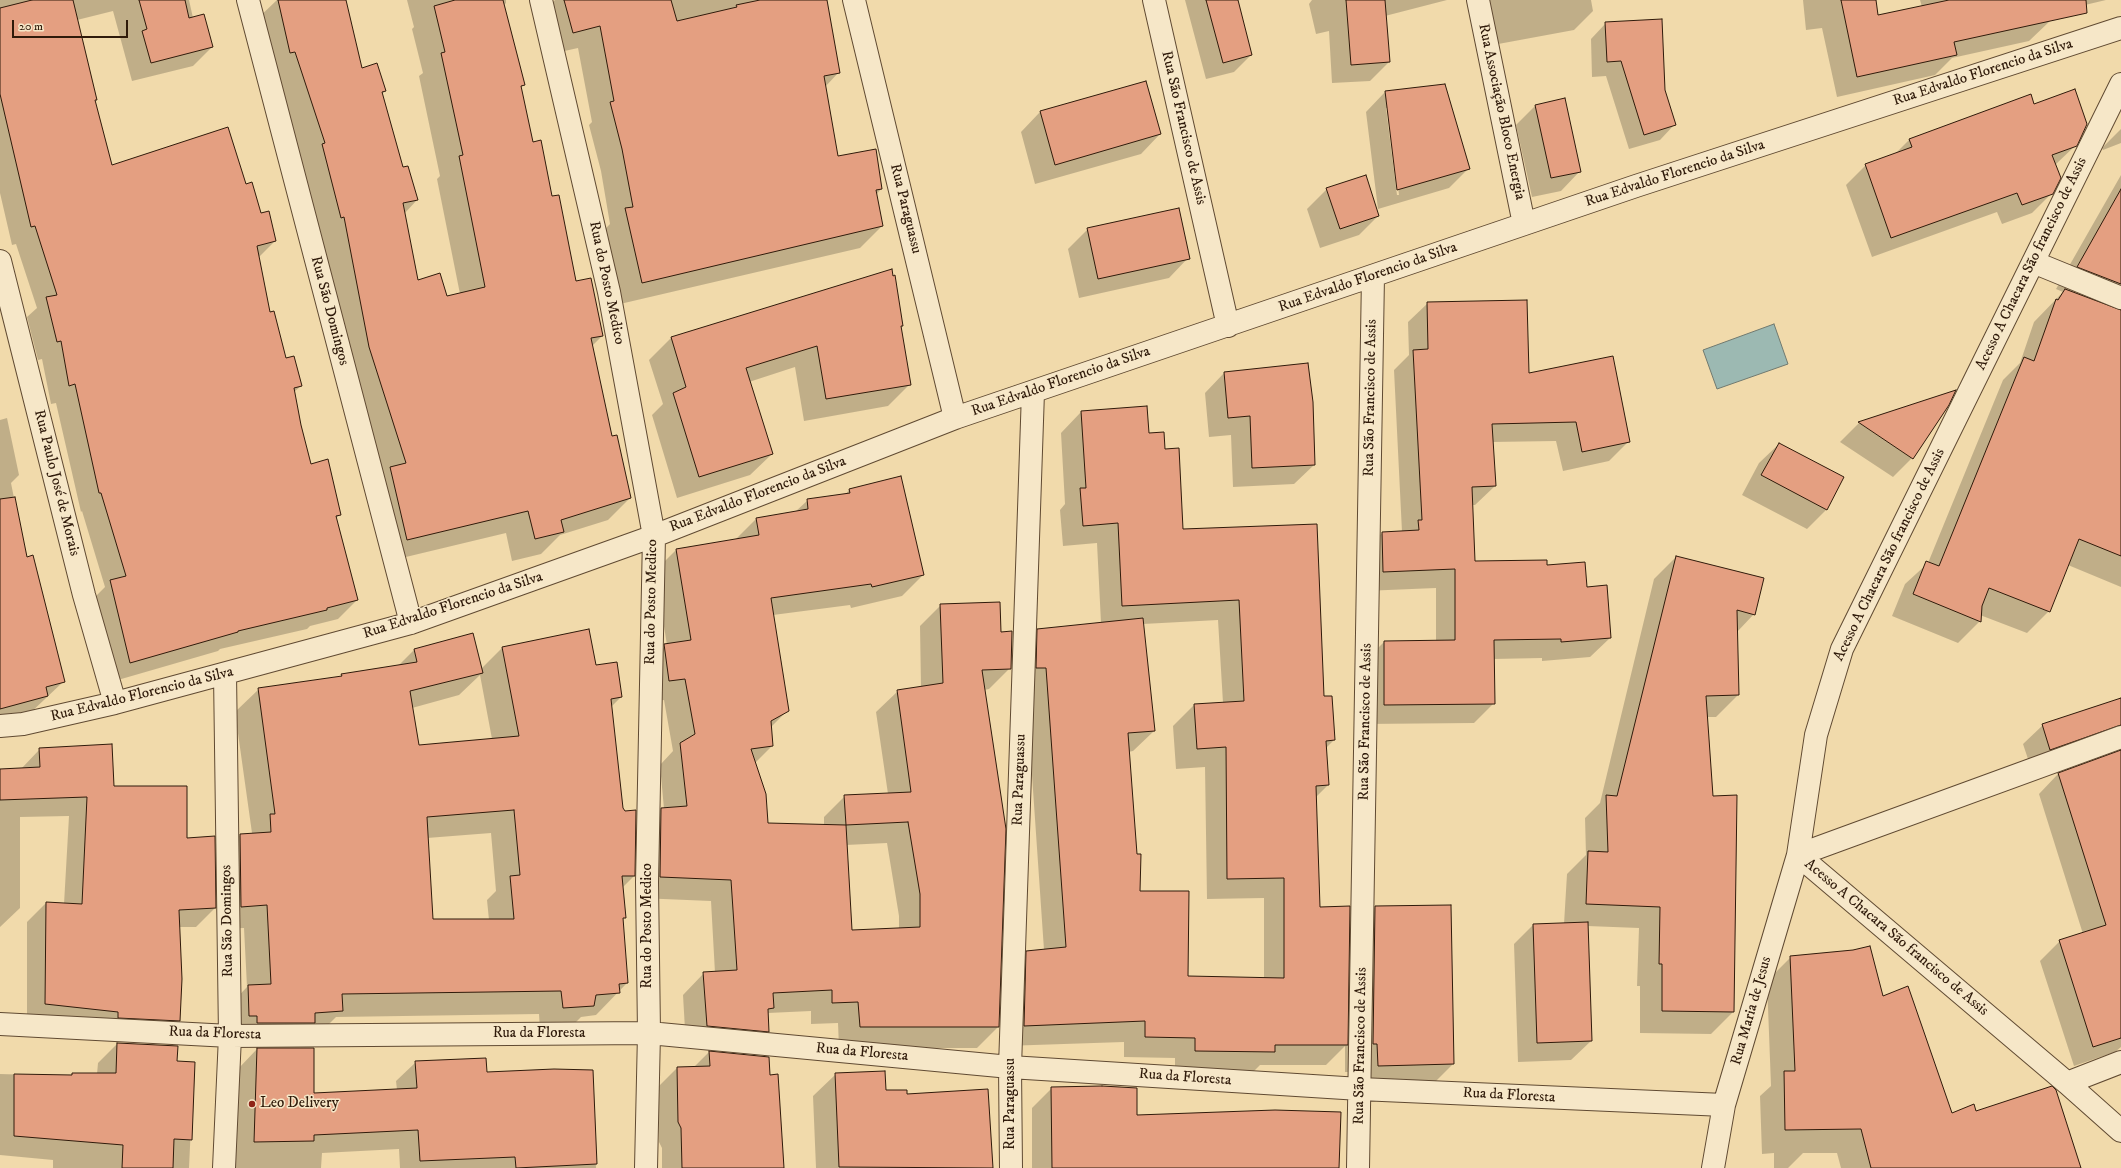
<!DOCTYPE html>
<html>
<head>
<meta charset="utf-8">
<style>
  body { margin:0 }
  #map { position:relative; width:2121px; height:1168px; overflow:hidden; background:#f1daab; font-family:"IM FELL DW Pica",serif }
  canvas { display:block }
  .scale { position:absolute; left:12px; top:20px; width:116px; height:18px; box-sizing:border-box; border:2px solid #2f1a0a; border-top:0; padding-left:5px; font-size:12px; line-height:14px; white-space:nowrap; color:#2f1a0a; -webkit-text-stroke:3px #f6e7c8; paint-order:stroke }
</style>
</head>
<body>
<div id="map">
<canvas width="2121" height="1168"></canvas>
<div class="scale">20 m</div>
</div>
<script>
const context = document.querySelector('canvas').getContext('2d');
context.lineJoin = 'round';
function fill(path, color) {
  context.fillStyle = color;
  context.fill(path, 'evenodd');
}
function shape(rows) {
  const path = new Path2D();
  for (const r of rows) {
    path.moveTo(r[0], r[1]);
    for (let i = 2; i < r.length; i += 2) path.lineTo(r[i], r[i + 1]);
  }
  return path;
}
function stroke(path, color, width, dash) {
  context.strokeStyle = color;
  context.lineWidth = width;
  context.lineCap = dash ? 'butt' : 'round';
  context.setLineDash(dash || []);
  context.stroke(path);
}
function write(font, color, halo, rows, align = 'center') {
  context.font = font + ' "IM FELL DW Pica",serif';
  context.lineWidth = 3;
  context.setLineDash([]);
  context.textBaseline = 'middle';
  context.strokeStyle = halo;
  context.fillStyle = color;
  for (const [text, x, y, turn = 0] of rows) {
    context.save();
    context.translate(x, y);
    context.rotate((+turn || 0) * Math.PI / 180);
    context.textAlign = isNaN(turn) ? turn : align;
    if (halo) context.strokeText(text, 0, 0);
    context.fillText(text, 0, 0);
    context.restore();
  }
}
const water = shape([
  [1774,324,1788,364,1717,389,1703,350,1774,324]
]);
const shadow = shape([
  [0,0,189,0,193,18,212,47,193,66,132,81,113,11,77,20,94,101,112,166,245,185,275,241,258,258,269,313,285,359,301,386,294,392,300,426,310,465,340,515,336,518,357,600,338,619,310,626,307,629,220,649,218,651,111,682,92,600,105,587,82,511,81,512,56,403,51,404,42,359,38,360,27,317,37,308,16,244,12,245,0,193],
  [277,0,345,0,361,69,385,91,382,94,402,168,417,200,404,214,417,281,447,297,460,294,437,179,440,176,419,76,423,73,412,29,414,27,407,0,506,0,506,3,503,6,524,85,520,88,532,143,551,197,576,282,602,336,592,346,611,437,630,498,608,520,560,535,541,554,512,561,506,533,385,562,255,21],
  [555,0,826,0,839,72,825,87,837,157,881,189,876,195,882,226,860,248,620,304,603,231,610,224,601,171,589,125,592,122,578,48,551,54,541,14],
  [1185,0,1237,0,1251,55,1234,72,1206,79],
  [1312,0,1447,0,1385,16,1389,62,1370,81,1332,83,1329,31,1316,34,1309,4],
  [1473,0,1591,0,1593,11,1574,30,1482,47],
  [1803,0,1875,0,1877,16,1922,7,1920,0,2106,0,2047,14,2050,21,2029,41,1952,58,1935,75,1837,97,1822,28,1806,30],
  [1606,23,1664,90,1675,124,1660,140,1629,149,1606,76,1592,77,1591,39],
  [1146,82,1160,134,1141,154,1035,184,1021,132,1040,112],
  [1385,92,1469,168,1449,188,1378,209,1366,112],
  [1386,108,1388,108,1399,195,1397,195],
  [1536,105,1580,171,1561,191,1532,197,1516,125],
  [2121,129,2121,143,2103,150,2102,148],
  [1910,139,2076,145,2055,165,2052,193,2032,213,2002,224,1997,212,1872,257,1846,185,1866,165,1894,155],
  [2121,175,2121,587,2068,565,2049,611,2027,633,1980,615,1980,621,1958,643,1892,616,1905,584,1928,563,2003,380,2020,363,2034,322,2063,292,2056,289],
  [1327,189,1378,216,1359,235,1320,248,1307,209],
  [1088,229,1188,258,1169,278,1079,298,1068,249],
  [891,270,902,326,900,328,910,384,888,406,804,421,795,367,749,382,772,454,750,475,677,498,652,415,663,404,649,360,671,338],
  [1428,303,1528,374,1629,441,1609,461,1563,471,1556,441,1492,442,1495,486,1475,505,1472,505,1474,562,1546,566,1586,588,1610,638,1590,657,1542,661,1542,658,1493,659,1494,703,1474,723,1365,724,1365,661,1384,642,1436,641,1436,588,1364,591,1363,553,1382,533,1402,532,1394,370,1409,355,1408,322],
  [1224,373,1314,465,1294,484,1233,487,1231,435,1209,437,1205,393],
  [1081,412,1148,434,1164,450,1182,530,1323,697,1334,740,1326,748,1328,785,1316,797,1319,908,1348,934,1375,907,1450,906,1453,1064,1425,1092,1350,1094,1349,1072,1345,1072,1345,1046,1326,1065,1260,1065,1253,1072,1175,1071,1175,1058,1124,1057,1124,1042,1004,1046,1006,973,1027,952,1044,950,1026,688,1017,650,1038,630,1101,623,1097,543,1063,546,1060,510,1065,504,1061,433],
  [1218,620,1223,703,1194,705,1173,726,1176,769,1205,767,1207,899,1264,898,1264,979,1187,977,1139,892,1128,752,1133,751,1154,731,1143,624],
  [7,418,19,475,11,483,26,558,63,682,27,716,0,723,0,420],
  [1859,423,1912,458,1893,477,1840,442],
  [1779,444,1842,477,1826,510,1807,529,1742,495,1759,463],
  [849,490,923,575,902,596,851,608,850,605,773,615,787,711,770,728,772,746,755,763,767,824,824,826,824,817,845,796,888,794,876,712,898,691,921,687,920,626,941,605,1000,633,1010,668,989,689,984,690,998,1027,977,1048,839,1048,838,1023,811,1024,811,1011,768,1013,768,1031,746,1052,686,1047,683,995,704,973,715,973,711,901,639,898,640,830,661,809,664,809,660,765,673,751,664,700,649,702,644,666,667,645,655,571,676,550,735,540,756,519,795,512,808,500,845,495],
  [887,843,899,916,899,929,851,931,846,845],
  [1676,557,1754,614,1737,632,1738,695,1716,717,1706,717,1712,797,1733,1012,1711,1034,1640,1033,1640,986,1637,986,1639,928,1587,926,1591,1041,1571,1060,1518,1062,1514,944,1533,925,1564,924,1567,874,1586,855,1585,818,1600,803,1654,579],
  [472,634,481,669,502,648,595,666,621,697,611,707,622,808,634,876,622,888,624,917,622,920,627,983,596,1015,581,1017,570,1028,540,1031,539,1014,336,1017,319,1034,234,1046,225,1010,247,987,244,928,218,929,217,858,240,835,252,833,235,712,259,689,340,677,342,675,398,666,414,650],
  [480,675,492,739,418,746,412,708,459,695],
  [491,833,496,891,487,900,489,920,432,920,427,838],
  [2121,715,2121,729,2031,768,2023,744,2043,725],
  [40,749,113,787,186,839,215,908,196,927,179,927,179,1020,159,1040,27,1023,27,922,46,903,64,904,69,816,20,817,20,908,0,927,0,770,21,769],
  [2121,751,2121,1047,2115,1052,2074,1066,2040,961,2060,941,2083,934,2039,794,2058,774],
  [1791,957,1882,997,1951,1114,1976,1112,2080,1168,1841,1168,1837,1153,1803,1153,1788,1168,1774,1168,1774,1153,1762,1154,1760,1096,1771,1086,1767,981],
  [117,1044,176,1062,194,1062,189,1168,53,1168,53,1160,0,1155,0,1074,70,1076,72,1074,97,1074,98,1063],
  [257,1049,313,1094,397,1090,396,1081,416,1062,486,1073,592,1071,596,1168,400,1168,399,1149,322,1153,321,1168,235,1168,238,1069],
  [709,1052,768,1058,769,1076,783,1168,662,1168,662,1148,659,1142,658,1087,677,1068,694,1067],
  [836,1074,885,1091,906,1095,987,1090,992,1168,816,1168,813,1096],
  [1052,1088,1136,1116,1338,1168,1032,1168,1032,1108]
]);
const building = shape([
  [32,0,73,0,97,100,95,100,112,165,228,127,246,184,252,182,261,213,269,211,276,241,257,246,270,312,274,311,286,358,294,356,302,386,294,388,301,425,311,464,328,459,341,515,336,516,358,600,327,608,327,610,238,631,238,632,130,663,110,580,126,576,101,493,99,493,75,384,69,386,61,341,57,342,46,297,57,295,35,226,31,227,0,94,0,8,32,0],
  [139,0,185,0,189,18,204,14,213,47,151,63,142,31,147,29,139,0],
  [278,0,346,0,362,68,377,63,386,91,382,92,403,167,408,166,418,200,403,203,418,280,440,273,447,296,485,287,459,156,463,155,441,53,445,52,434,6,455,0,503,0,525,85,521,86,533,142,541,140,552,196,559,195,576,281,591,278,603,336,591,338,612,436,617,435,631,498,561,520,564,532,535,539,528,511,407,540,390,467,406,463,369,347,344,217,341,218,322,144,325,143,295,52,290,53,278,0],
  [564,0,671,0,677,21,737,7,736,5,760,0,827,0,840,73,824,76,838,156,876,149,882,189,876,190,883,226,642,283,625,208,633,207,622,149,610,102,614,101,600,26,573,33,564,0],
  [1206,0,1238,0,1252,55,1223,63,1206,0],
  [1346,0,1385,0,1390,62,1351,65,1346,0],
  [1841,0,1876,0,1878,15,1949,0,2086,0,2087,13,1954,42,1957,55,1857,77,1841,0],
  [1662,19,1665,90,1676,125,1644,135,1621,61,1607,62,1605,22,1662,19],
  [1146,81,1161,134,1055,165,1040,111,1146,81],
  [1445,84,1470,169,1397,190,1385,91,1445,84],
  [2075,89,2087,124,2077,146,2052,155,2061,178,2053,194,2022,205,2017,193,1891,238,1865,164,1912,147,1909,139,2031,94,2034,104,2075,89],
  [1565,98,1581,172,1551,178,1535,105,1565,98],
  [1366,175,1379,216,1340,229,1326,188,1366,175],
  [2121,189,2121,284,2077,267,2121,189],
  [1179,208,1190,259,1098,279,1087,228,1179,208],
  [892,269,893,276,895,275,903,326,901,326,911,385,826,399,817,346,746,368,773,454,699,477,673,393,686,387,671,337,892,269],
  [2065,289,2121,310,2121,556,2079,539,2050,612,1989,588,1982,606,1981,622,1913,594,1926,561,1939,566,2019,369,2024,357,2034,361,2056,299,2058,300,2065,289],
  [1527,300,1529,373,1613,356,1630,442,1582,452,1576,422,1492,424,1496,486,1472,487,1475,561,1547,560,1547,565,1585,562,1587,587,1607,585,1611,638,1561,642,1561,639,1494,640,1495,704,1384,705,1384,641,1455,640,1455,569,1383,572,1382,532,1419,530,1418,520,1422,520,1413,350,1428,349,1427,302,1527,300],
  [1308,363,1313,402,1315,465,1252,468,1250,416,1228,418,1224,372,1308,363],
  [1956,390,1949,405,1913,459,1858,422,1956,390],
  [1147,406,1149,433,1164,432,1165,449,1179,448,1183,529,1317,524,1324,696,1332,696,1335,740,1326,741,1329,785,1316,786,1320,907,1350,906,1348,1045,1275,1045,1275,1052,1195,1051,1195,1038,1145,1037,1145,1021,1024,1026,1026,951,1066,947,1046,668,1036,668,1037,629,1143,618,1155,731,1128,733,1137,854,1141,854,1140,891,1189,891,1188,976,1284,978,1284,878,1227,879,1226,747,1197,749,1194,704,1244,701,1239,600,1122,606,1118,523,1083,526,1080,488,1086,488,1081,411,1147,406],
  [1779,443,1844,477,1827,510,1761,475,1779,443],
  [901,476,924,575,872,587,871,584,771,598,789,711,771,721,773,746,751,749,766,794,768,823,846,825,844,795,911,792,897,690,943,683,940,604,1000,602,1001,632,1012,631,1011,669,982,670,1006,829,999,1027,860,1027,858,1002,832,1003,832,990,773,993,774,1008,768,1009,769,1032,707,1026,703,972,737,970,731,880,660,877,661,808,687,806,680,743,695,734,685,679,669,681,664,644,691,640,676,549,759,535,756,518,808,509,807,499,850,493,849,489,901,476],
  [908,822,920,894,920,927,852,930,846,825,908,822],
  [15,497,27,557,33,555,65,682,46,687,48,696,0,709,0,499,15,497],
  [1676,556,1764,578,1755,615,1737,610,1739,695,1706,696,1713,796,1737,795,1734,1012,1662,1011,1662,964,1659,964,1660,907,1586,904,1588,851,1608,852,1606,795,1617,796,1676,556],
  [589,629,596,665,617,662,622,697,611,699,623,808,625,811,636,810,635,876,622,876,626,918,623,918,628,983,619,984,620,993,596,995,594,1006,563,1008,561,991,342,994,343,1011,315,1013,315,1023,257,1023,257,1016,249,1016,248,985,271,984,267,905,241,907,240,834,271,832,270,814,275,814,258,688,342,676,341,674,417,662,414,649,473,633,483,673,410,691,419,745,519,736,502,647,589,629],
  [514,810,520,875,510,876,514,919,433,919,427,817,514,810],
  [2121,698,2121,725,2050,750,2042,724,2121,698],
  [112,744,114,786,187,786,187,838,215,836,216,908,179,910,182,979,180,1021,118,1018,118,1012,45,1004,46,902,82,904,87,797,0,800,0,769,40,767,39,748,112,744],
  [2121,750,2121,1038,2093,1047,2059,940,2106,925,2058,773,2121,750],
  [1451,905,1454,1064,1378,1066,1377,1044,1373,1044,1375,906,1451,905],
  [1588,922,1592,1041,1537,1043,1533,924,1588,922],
  [1870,946,1883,996,1908,986,1952,1113,1974,1104,1976,1111,2052,1086,2056,1090,2081,1168,1871,1168,1861,1129,1785,1130,1784,1071,1795,1071,1790,956,1853,950,1870,946],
  [117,1043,178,1046,177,1061,195,1062,192,1140,174,1139,173,1168,122,1168,123,1145,14,1136,14,1074,72,1075,72,1073,116,1073,117,1043],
  [257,1048,314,1048,314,1093,417,1088,415,1061,486,1058,487,1072,554,1069,593,1070,597,1164,516,1168,515,1157,420,1161,418,1130,314,1135,314,1141,254,1142,257,1048],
  [709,1051,769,1057,770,1075,778,1074,784,1168,682,1168,681,1128,678,1122,677,1067,710,1066,709,1051],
  [885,1071,886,1090,907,1090,907,1094,988,1089,993,1168,839,1167,835,1073,885,1071],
  [1102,1086,1137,1088,1137,1115,1275,1110,1341,1112,1339,1168,1052,1168,1051,1087,1102,1086]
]);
const street = shape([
  [248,0,411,623],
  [541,0,609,292,654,536,647,882,649,1033,646,1168],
  [854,0,955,418],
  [1154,0,1228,326],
  [1478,0,1524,224],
  [0,261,84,595,115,703],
  [2033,262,2121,298],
  [0,726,23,724,115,703,411,623,654,536,955,418,1636,186,2121,28],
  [1798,855,2067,1083,2121,1131],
  [1798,855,2121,737],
  [0,1024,230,1036,649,1033,1010,1067,1360,1089,1724,1105],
  [2067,1083,2121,1062],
  [224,1168,230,1036,225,674],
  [1011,1168,1010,1067,1033,392],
  [1358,1168,1373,276],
  [1713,1168,1724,1105,1798,855,1816,735,1842,649,2121,84]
]);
const markers = [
  [252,1104,4,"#8f2418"]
];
const streetNames = [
  ["Rua Edvaldo Florencio da Silva",1983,73,-18],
  ["Rua Associação Bloco Energia",1501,112,78],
  ["Rua São Francisco de Assis",1183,128,77],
  ["Rua Edvaldo Florencio da Silva",1675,174,-18],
  ["Rua Paraguassu",905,209,76],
  ["Acesso A Chacara São francisco de Assis",2032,264,-64],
  ["Rua Edvaldo Florencio da Silva",1368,278,-19],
  ["Rua do Posto Medico",606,283,78],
  ["Rua São Domingos",329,311,75],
  ["Rua Edvaldo Florencio da Silva",1061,382,-19],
  ["Rua São Francisco de Assis",1371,398,-89],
  ["Rua Paulo José de Morais",56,483,76],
  ["Rua Edvaldo Florencio da Silva",758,495,-21],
  ["Acesso A Chacara São francisco de Assis",1890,555,-64],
  ["Rua do Posto Medico",652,602,-89],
  ["Rua Edvaldo Florencio da Silva",453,606,-18],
  ["Rua Edvaldo Florencio da Silva",142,695,-14],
  ["Rua São Francisco de Assis",1366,722,-89],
  ["Rua Paraguassu",1020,780,-88],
  ["Rua São Domingos",228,921,-91],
  ["Rua do Posto Medico",648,926,-90],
  ["Acesso A Chacara São francisco de Assis",1896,938,40],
  ["Rua Maria de Jesus",1752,1011,-74],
  ["Rua da Floresta",215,1034,2],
  ["Rua da Floresta",539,1034],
  ["Rua São Francisco de Assis",1361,1046,-89],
  ["Rua da Floresta",862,1053,5],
  ["Rua da Floresta",1185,1078,4],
  ["Rua da Floresta",1509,1096,3],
  ["Rua Paraguassu",1011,1104,-90]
];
const poiNames = [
  ["Leo Delivery",260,1104]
];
fill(water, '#9cb9b2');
stroke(water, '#70796f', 1);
fill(shadow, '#0003');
fill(building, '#e49f81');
stroke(building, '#2f1a0a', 1);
stroke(street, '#604a32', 24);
stroke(street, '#f6e7c8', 22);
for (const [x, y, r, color] of markers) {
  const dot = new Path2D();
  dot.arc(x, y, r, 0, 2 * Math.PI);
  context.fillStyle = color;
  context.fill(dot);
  stroke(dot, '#f6e7c8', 1.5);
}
write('15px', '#2f1a0a', '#f6e7c8', streetNames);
write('15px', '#2f1a0a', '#f6e7c8', poiNames, 'left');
</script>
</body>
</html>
